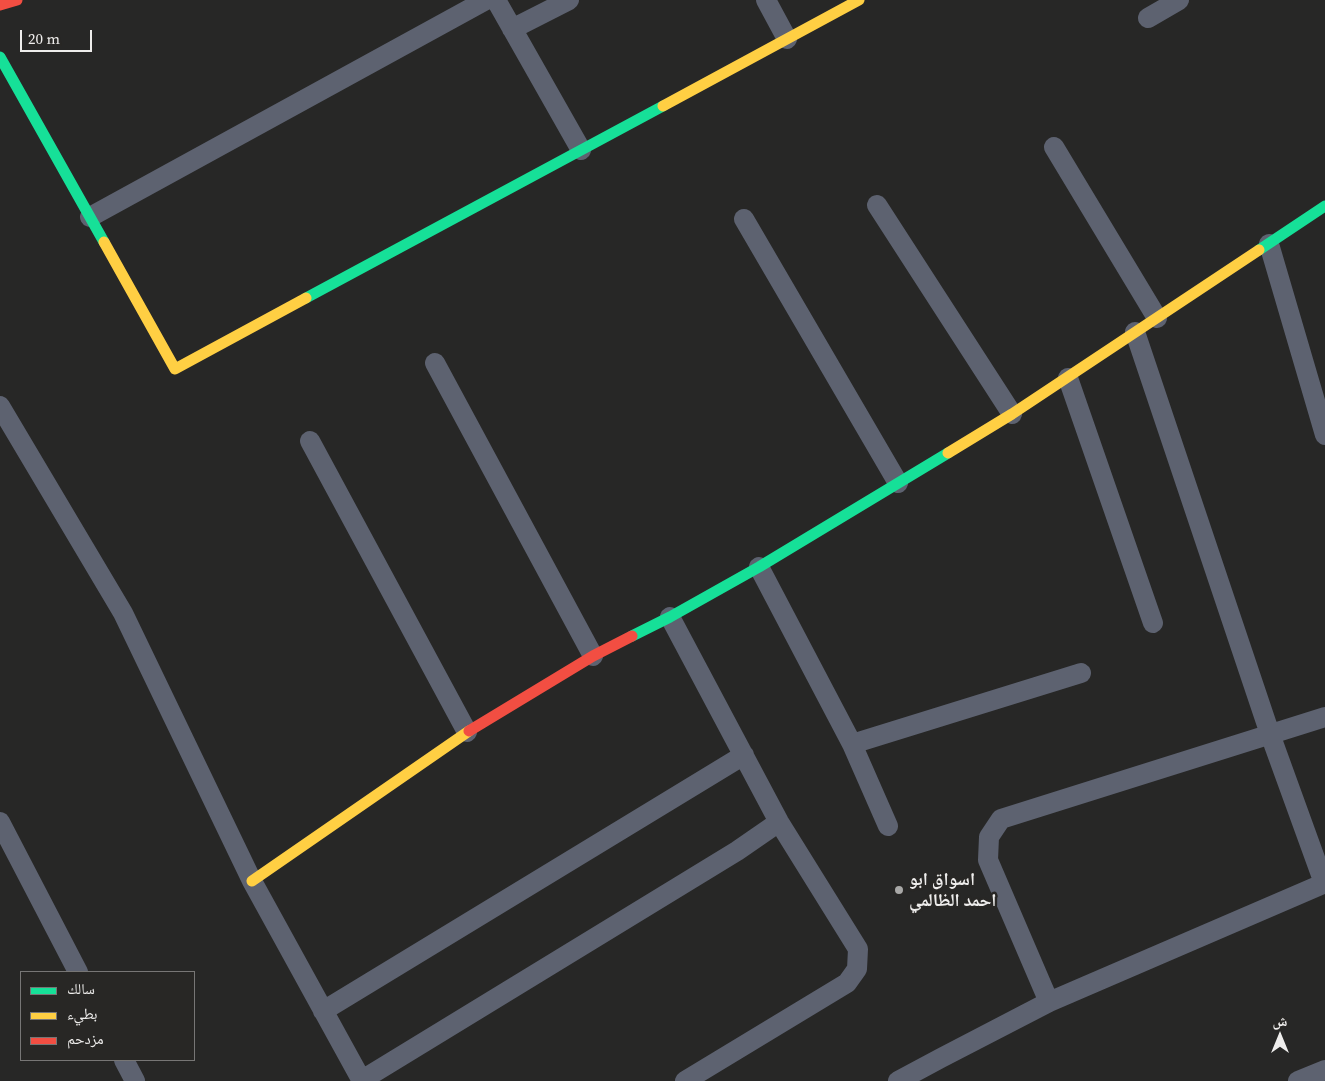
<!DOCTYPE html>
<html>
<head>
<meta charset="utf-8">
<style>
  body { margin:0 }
  #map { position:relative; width:1325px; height:1081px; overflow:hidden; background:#272726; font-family:"Source Serif 4","Noto Naskh Arabic",serif }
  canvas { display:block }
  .legend { position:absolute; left:20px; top:971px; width:175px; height:90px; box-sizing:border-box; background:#282725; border:1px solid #777675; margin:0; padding:6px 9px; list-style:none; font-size:15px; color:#eeedec }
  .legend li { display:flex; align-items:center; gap:10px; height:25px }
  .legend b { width:25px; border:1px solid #777675 }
  .north { position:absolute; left:1255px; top:1011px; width:50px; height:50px; -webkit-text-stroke:4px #282725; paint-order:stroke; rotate:0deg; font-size:14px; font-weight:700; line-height:20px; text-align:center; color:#eeedec }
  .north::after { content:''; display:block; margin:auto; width:18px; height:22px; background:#eeedec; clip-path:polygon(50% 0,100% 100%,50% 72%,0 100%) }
  .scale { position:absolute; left:20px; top:30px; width:72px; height:22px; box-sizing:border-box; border:2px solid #eeedec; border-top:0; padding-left:6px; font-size:15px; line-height:18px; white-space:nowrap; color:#eeedec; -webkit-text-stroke:4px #282725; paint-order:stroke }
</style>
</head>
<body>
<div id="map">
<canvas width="1325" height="1081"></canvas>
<ul class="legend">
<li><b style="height:6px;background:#16e098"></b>سالك</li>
<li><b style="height:6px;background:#ffcf43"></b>بطيء</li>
<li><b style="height:6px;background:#f24e42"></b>مزدحم</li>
</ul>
<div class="north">ش</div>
<div class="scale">20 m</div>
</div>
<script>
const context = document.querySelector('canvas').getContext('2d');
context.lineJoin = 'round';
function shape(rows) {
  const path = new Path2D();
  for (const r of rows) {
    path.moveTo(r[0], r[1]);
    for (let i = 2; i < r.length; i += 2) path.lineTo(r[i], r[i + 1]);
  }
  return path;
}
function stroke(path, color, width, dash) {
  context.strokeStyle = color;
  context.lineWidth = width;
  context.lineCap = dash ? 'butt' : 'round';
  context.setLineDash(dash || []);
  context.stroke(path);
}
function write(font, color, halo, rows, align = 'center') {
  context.font = font + ' "Source Serif 4","Noto Naskh Arabic",serif';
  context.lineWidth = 5;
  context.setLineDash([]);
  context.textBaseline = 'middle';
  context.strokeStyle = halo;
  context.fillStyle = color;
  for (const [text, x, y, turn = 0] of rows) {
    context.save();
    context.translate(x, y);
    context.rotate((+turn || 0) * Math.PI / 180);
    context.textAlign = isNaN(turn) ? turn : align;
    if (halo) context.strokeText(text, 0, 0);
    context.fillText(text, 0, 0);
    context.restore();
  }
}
const street = shape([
  [496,0,581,150],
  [766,0,787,39],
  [1148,18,1179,0],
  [512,29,569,0],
  [1054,147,1157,318],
  [877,205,1012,414],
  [90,217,486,0],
  [744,219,898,483],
  [1269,244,1325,435],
  [1135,332,1270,734,1324,883],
  [435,363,593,656],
  [1068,378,1153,623],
  [0,406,123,613,252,881,362,1081],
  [310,441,467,732],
  [759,567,852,744,888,826],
  [670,617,779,822,858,949,857,969,847,983,685,1081],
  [852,744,1081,673],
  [0,822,78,972],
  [1049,1002,988,860,989,837,1001,819,1325,717],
  [323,1011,744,755],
  [124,1060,135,1081],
  [362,1080,737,851,779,822],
  [898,1081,941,1058,1049,1002,1325,883],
  [1298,1081,1325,1070]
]);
const fast = shape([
  [0,57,104,242],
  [1259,250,1325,206],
  [306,298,663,106],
  [632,636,670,617,759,567,948,453]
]);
const slow = shape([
  [663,106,859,0],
  [104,242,175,369,306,298],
  [948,453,1012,414,1259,250],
  [252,881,469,731]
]);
const jam = shape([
  [0,5,17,0],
  [469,731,593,656,632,636]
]);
const markers = [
  [899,890,5,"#a8a8a7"]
];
const poiNames = [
  ["اسواق ابو",909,880],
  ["احمد الظالمي",909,901]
];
stroke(street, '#5d6270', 20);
stroke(fast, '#16e098', 11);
stroke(slow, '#ffcf43', 11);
stroke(jam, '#f24e42', 11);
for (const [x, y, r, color] of markers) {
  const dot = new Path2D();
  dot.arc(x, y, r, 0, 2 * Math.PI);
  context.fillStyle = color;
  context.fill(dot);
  stroke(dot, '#282725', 2);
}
write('bold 18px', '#eeedec', '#282725', poiNames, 'left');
</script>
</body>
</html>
